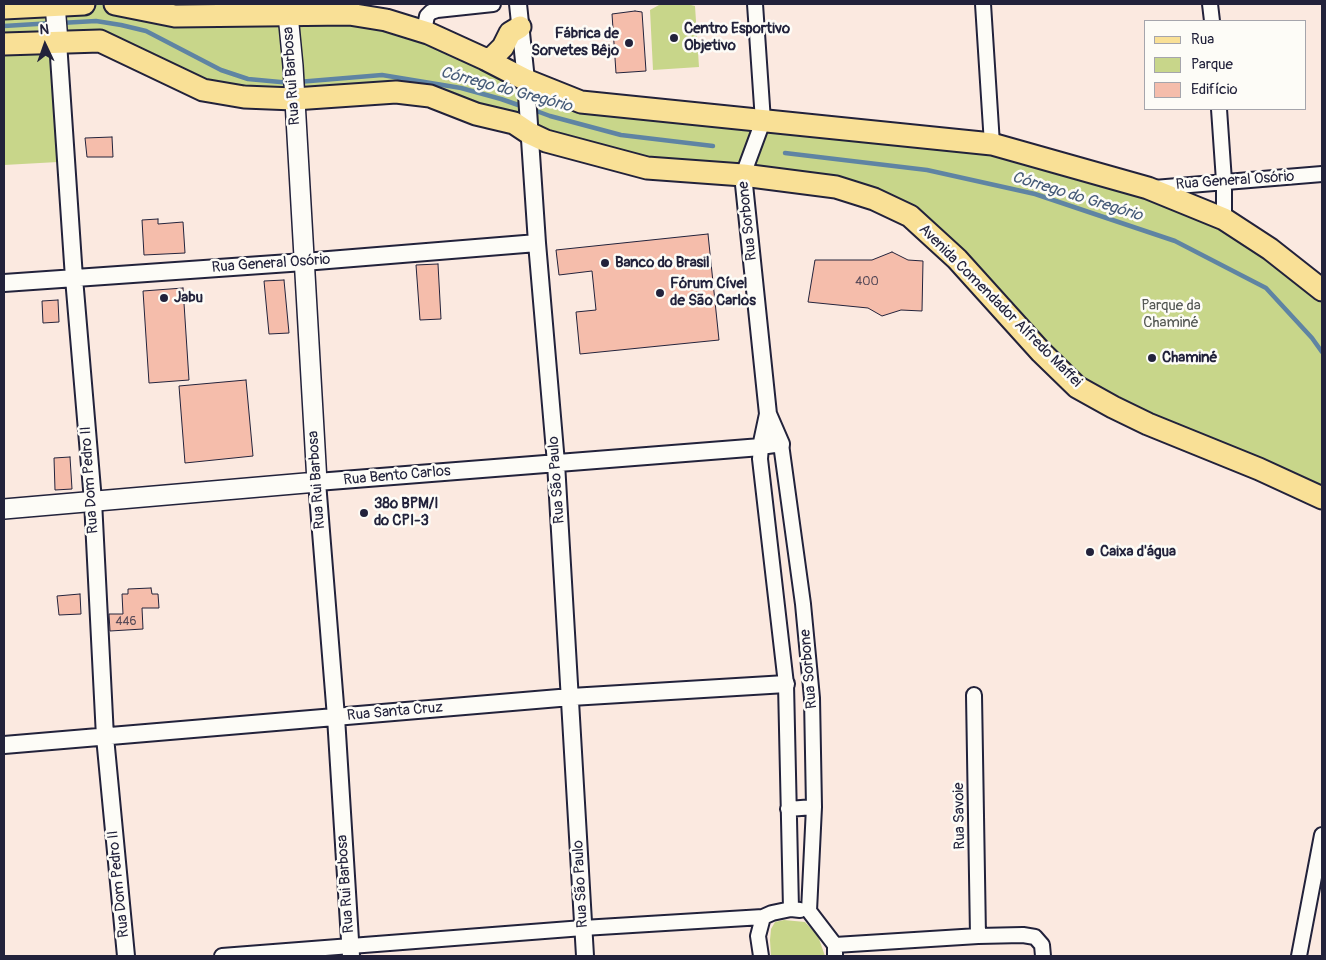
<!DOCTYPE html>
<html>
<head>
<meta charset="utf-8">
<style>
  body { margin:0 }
  #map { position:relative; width:1326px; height:960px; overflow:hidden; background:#fbe9e0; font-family:Pangolin,sans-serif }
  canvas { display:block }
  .frame { position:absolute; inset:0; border:5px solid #22223b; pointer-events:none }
  .legend { position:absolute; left:1144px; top:20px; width:162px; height:90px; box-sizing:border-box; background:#fdfcf7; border:1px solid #a5a5ac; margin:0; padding:6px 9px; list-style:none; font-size:15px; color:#22223b }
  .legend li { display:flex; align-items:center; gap:10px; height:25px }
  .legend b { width:25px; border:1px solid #a5a5ac }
  .north { position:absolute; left:20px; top:20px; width:50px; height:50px; -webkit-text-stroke:4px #fdfcf7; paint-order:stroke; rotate:357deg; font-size:14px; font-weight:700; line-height:20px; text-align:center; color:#22223b }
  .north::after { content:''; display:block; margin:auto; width:18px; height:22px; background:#22223b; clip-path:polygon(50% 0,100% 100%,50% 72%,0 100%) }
</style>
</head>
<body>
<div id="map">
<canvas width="1326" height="960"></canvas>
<div class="frame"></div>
<ul class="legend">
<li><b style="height:6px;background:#f9e096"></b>Rua</li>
<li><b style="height:14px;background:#c8d68a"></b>Parque</li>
<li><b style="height:14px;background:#f5bdab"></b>Edifício</li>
</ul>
<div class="north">N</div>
</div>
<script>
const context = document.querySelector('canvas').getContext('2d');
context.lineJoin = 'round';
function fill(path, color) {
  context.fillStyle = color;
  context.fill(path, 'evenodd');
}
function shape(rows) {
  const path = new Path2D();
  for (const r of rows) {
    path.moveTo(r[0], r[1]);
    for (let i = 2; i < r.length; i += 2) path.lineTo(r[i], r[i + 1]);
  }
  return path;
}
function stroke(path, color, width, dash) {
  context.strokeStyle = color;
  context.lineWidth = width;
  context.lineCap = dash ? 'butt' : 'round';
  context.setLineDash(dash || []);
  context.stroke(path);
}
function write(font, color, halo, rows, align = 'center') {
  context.font = font + ' Pangolin,sans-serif';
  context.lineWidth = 5;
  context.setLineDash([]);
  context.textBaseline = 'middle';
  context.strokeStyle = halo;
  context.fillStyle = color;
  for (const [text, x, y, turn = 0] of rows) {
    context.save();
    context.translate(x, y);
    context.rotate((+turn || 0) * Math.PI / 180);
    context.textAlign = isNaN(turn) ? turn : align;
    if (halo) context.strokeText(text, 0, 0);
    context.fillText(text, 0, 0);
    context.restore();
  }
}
const green = shape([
  [84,4,349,14,581,102,992,144,1224,219,1322,290,1322,498,1113,407,957,259,874,199,647,168,430,96,244,97,100,41,4,44,4,8],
  [687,4,695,6,699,67,653,70,650,10,659,5],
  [4,52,48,52,51,57,58,162,4,165],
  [784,920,805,922,818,936,825,956,771,956,770,940,771,929,775,922]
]);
const stream = shape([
  [60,23,96,21,121,25,146,31,221,70,248,79,291,83],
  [4,26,53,23],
  [298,82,382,75,461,88,501,99,524,107],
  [531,109,550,116,621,135,713,146],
  [785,153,927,170,1035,194,1175,241,1266,288,1312,338,1322,352]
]);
const building = shape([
  [635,11,642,12,646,71,616,73,612,14,635,11],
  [112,137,113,157,87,157,85,138,112,137],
  [158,219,158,224,183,222,185,253,144,255,142,220,158,219],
  [708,234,719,340,580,354,576,312,596,310,592,271,559,275,556,250,708,234],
  [892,252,908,260,923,261,922,311,901,310,882,316,868,308,808,302,815,260,872,260,892,252],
  [438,264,441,319,420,320,416,265,438,264],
  [284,280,289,333,269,334,264,281,284,280],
  [183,288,189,380,149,383,143,291,183,288],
  [58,300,59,322,43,323,42,301,58,300],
  [246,380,253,456,185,463,179,386,246,380],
  [70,457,72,489,55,490,54,458,70,457],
  [151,588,152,594,158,594,159,608,142,608,143,629,110,631,109,614,123,614,122,594,128,594,128,589,151,588],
  [80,594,81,614,59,615,57,596,80,594]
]);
const minor = shape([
  [983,4,992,144],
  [1210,4,1212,21],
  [428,33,425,26,427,16,431,12,437,10,493,4],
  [1219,109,1224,181,1224,219],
  [743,175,763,121,755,4],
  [1154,188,1322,174],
  [974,695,978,936],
  [788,809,814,807],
  [791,909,786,684,760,459,761,447,781,444,803,604,812,698,814,807,809,911],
  [809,911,835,945,835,956],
  [835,945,978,936,1023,935,1035,937,1042,945,1043,956],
  [222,956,583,928,763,917],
  [761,956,758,936,763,917,772,913,791,909,800,910],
  [1299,956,1322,835]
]);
const tertiary = shape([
  [518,4,526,80,537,243,556,463,585,956],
  [58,42,74,278,93,501,105,737,126,956],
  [743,175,768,414,781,444],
  [4,283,304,262,537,243],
  [4,745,571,697,786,684],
  [351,956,336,717,317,482,761,447,768,414]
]);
const secondary = shape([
  [55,4,58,42],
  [4,509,317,482,293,66,287,4]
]);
const primary = shape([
  [115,4,175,16,349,14,386,20,428,33,485,59,526,80,581,102,992,144,1148,188,1224,219,1270,249,1322,290],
  [4,8,84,4],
  [4,44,100,41,203,90,244,97,294,99,396,92,430,96,476,114,514,123,529,133,546,141,647,168,743,175,836,187,874,199,910,216,957,259,1041,352,1077,387,1113,407,1148,424,1259,469,1322,498],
  [485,59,492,58,503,47,510,33,520,27]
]);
const markers = [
  [674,38,5,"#22223b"],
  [629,43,5,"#22223b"],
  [605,263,5,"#22223b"],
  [660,293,5,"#22223b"],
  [164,298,5,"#22223b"],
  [1152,358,5,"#22223b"],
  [364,513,5,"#22223b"],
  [1090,552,5,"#22223b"]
];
const numberNames = [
  ["400",867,282],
  ["446",126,622]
];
const poiNames = [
  ["Centro Esportivo",684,29],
  ["Objetivo",684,46],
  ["Fábrica de",619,34,"right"],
  ["Sorvetes Bêjo",619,51,"right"],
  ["Banco do Brasil",615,263],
  ["Fórum Cível",670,284],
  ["de São Carlos",670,301],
  ["Jabu",174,298],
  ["Chaminé",1162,358],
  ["38º BPM/I",374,504],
  ["do CPI-3",374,521],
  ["Caixa d'água",1100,552]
];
const streetNames = [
  ["Rua Rui Barbosa",292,76,-94],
  ["Rua General Osório",1235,181,-4],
  ["Rua Sorbone",748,221,-96],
  ["Rua General Osório",271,264,-4],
  ["Avenida Comendador Alfredo Maffei",1000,306,45],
  ["Rua Bento Carlos",397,476,-5],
  ["Rua Dom Pedro II",90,480,-94],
  ["Rua Rui Barbosa",317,480,-94],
  ["Rua São Paulo",557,480,-94],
  ["Rua Sorbone",809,669,-95],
  ["Rua Santa Cruz",395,712,-5],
  ["Rua Savoie",960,816,-91],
  ["Rua Dom Pedro II",119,884,-96],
  ["Rua Rui Barbosa",346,884,-94],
  ["Rua São Paulo",581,884,-93]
];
const parkNames = [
  ["Parque da",1171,306],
  ["Chaminé",1171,323]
];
const waterNames = [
  ["Córrego do Gregório",506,90,15],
  ["Córrego do Gregório",1077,197,17]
];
fill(green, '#c8d68a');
stroke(stream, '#5f84a3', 4.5);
fill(building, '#f5bdab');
stroke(building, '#22223b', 1);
stroke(minor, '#22223b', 18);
stroke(tertiary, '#22223b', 20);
stroke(secondary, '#22223b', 22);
stroke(primary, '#22223b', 25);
stroke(minor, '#fdfcf7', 14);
stroke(tertiary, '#fdfcf7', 16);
stroke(secondary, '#fdfcf7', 19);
stroke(primary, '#f9e096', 21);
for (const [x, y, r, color] of markers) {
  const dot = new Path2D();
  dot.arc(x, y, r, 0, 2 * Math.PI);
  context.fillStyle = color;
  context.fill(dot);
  stroke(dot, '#fdfcf7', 2);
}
write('12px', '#574957', null, numberNames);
write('bold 15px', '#22223b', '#fdfcf7', poiNames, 'left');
write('15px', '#22223b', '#fdfcf7', streetNames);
write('15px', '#545853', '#fdfcf7', parkNames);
write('italic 16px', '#465b78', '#fdfcf7', waterNames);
</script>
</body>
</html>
